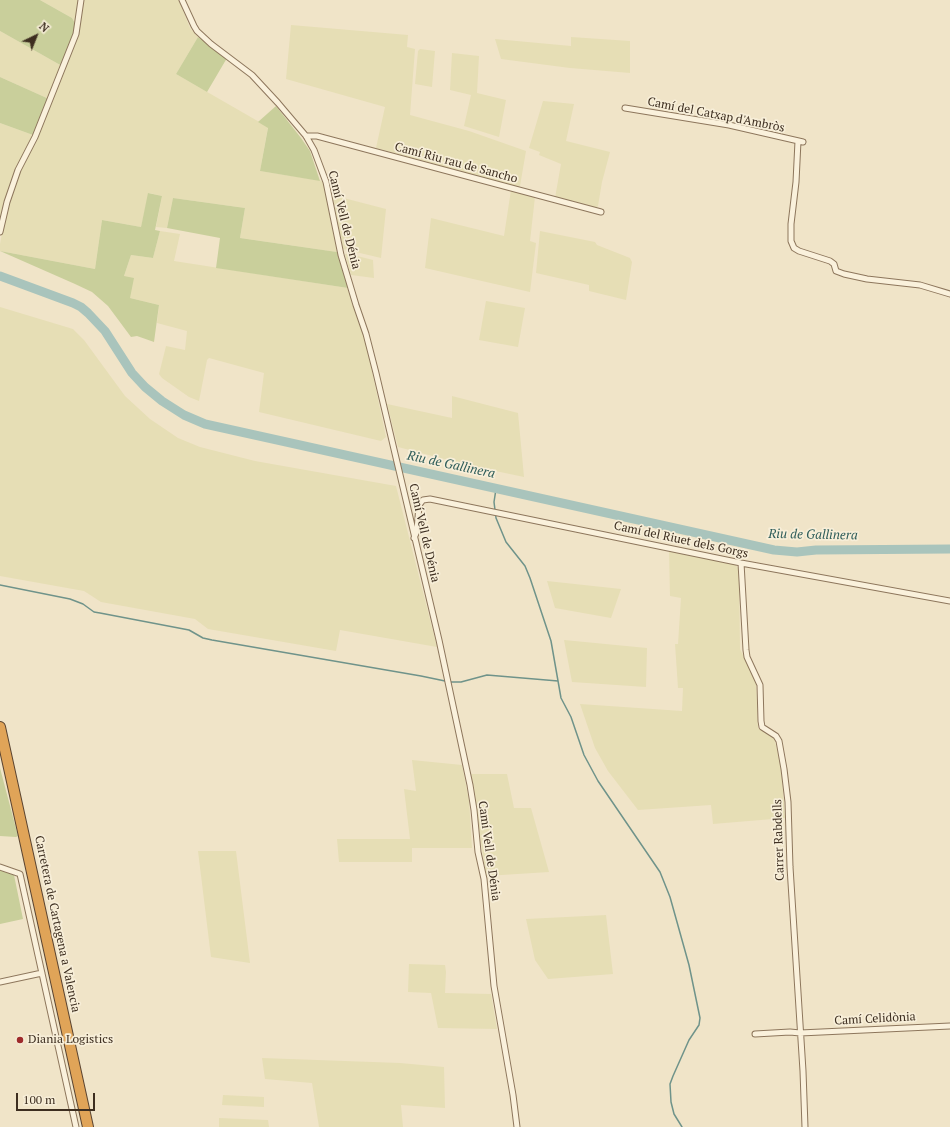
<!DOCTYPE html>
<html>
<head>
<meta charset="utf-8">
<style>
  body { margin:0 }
  #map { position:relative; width:950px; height:1127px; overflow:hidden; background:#f0e4c8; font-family:"PT Serif",serif }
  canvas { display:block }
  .north { position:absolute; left:16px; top:16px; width:40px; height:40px; -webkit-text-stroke:3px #f7eed8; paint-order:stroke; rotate:43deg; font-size:11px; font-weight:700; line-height:16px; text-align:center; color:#3d2e20 }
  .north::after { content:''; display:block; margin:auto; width:14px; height:18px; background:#3d2e20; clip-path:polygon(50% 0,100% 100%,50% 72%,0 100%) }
  .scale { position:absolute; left:16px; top:1093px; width:79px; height:18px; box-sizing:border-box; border:2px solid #3d2e20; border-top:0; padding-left:5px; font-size:12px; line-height:14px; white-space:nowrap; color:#3d2e20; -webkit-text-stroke:3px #f7eed8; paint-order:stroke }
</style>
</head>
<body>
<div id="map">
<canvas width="950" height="1127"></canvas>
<div class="north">N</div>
<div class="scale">100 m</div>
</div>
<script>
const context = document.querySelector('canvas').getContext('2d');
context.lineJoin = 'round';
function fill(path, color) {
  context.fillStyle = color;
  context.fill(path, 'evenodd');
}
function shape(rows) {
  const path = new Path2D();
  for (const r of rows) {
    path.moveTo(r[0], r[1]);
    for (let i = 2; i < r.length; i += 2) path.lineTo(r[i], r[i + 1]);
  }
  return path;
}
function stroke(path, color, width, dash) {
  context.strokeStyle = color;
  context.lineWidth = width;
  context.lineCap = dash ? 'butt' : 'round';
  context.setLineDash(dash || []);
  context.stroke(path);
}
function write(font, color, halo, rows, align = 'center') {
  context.font = font + ' "PT Serif",serif';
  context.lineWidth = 3.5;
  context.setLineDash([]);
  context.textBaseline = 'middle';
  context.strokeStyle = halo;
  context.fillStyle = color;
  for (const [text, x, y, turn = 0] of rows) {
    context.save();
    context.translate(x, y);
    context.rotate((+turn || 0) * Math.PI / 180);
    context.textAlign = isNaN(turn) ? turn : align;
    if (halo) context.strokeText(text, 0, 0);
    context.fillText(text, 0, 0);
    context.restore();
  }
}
const farmland = shape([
  [40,0,80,0,76,25,72,18],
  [83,0,179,0,190,28,198,37,176,74,268,127,260,171,323,181,337,252,240,238,245,208,173,198,167,228,156,227,162,196,149,193,141,227,102,220,95,269,0,251,0,244,7,207,20,172,55,91,79,29],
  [291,25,408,35,407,47,415,49,410,115,469,131,526,151,520,186,518,187,376,148,385,107,286,79],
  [0,31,62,66,49,99,0,77],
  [571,37,630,41,630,73,570,68,501,59,495,39,571,46],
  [420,49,435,51,432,87,415,84,418,51],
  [452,53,479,56,477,93,506,100,499,137,464,126,471,95,450,90],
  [543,101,574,104,566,141,610,152,602,182,598,206,595,209,555,198,561,164,539,155,540,152,529,148],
  [0,123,33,135,4,203,0,225],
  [511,190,535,197,530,241,536,243,530,292,425,268,431,218,504,236],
  [332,195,386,209,381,258,343,249],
  [160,231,180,234,174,261,348,288,367,347,386,437,381,441,259,412,264,373,209,358,207,360,199,401,189,397,162,378,159,374,166,346,185,350,187,331,157,323,159,305,130,298,124,276,131,255,153,258],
  [540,231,595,242,597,245,630,258,632,262,626,300,589,291,589,285,536,273],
  [345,254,349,254,373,260,374,278,351,275],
  [486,301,525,308,518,347,479,340],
  [0,307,73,329,84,340,125,396,150,419,178,438,200,447,255,461,396,486,437,647,340,630,336,651,208,629,195,619,101,602,84,591,0,576],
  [452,396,518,413,524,477,467,465,398,447,387,404,452,418],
  [669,550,734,563,739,569,740,649,756,681,758,728,774,738,781,765,785,818,713,824,711,805,638,810,608,771,595,748,580,704,682,711,683,688,678,688,675,644,678,644,681,598,670,596],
  [547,581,621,589,611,618,555,608],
  [564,640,647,648,646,687,572,682],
  [412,760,462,765,469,800,472,848,412,848,412,862,339,862,337,839,410,839,404,789,416,791],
  [471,774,507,774,514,808,531,808,549,872,486,876],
  [198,851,236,851,250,963,211,957],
  [606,915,613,974,548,979,535,960,526,919],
  [409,964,445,965,446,972,445,993,491,994,497,1029,438,1028,431,993,408,992],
  [262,1058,400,1063,444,1067,445,1108,401,1105,403,1127,319,1127,312,1083,265,1079],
  [223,1095,264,1097,264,1107,222,1105],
  [219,1118,268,1120,269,1127,219,1127]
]);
const green = shape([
  [0,0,40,0,72,18,76,25,76,28,62,66,0,31],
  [198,37,227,58,207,92,176,74],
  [0,77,49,99,33,135,0,123],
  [276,106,301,138,310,151,320,181,260,171,268,128,258,122],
  [148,193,162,196,155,230,160,231,153,258,131,255,124,276,134,278,130,298,159,305,154,342,137,336,131,337,108,306,92,292,75,284,0,251,95,269,102,220,141,227],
  [173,198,245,208,240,238,337,252,348,288,216,268,220,238,167,228],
  [0,768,18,836,16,837,0,836],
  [0,870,14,875,23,919,0,924]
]);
const stream = shape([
  [496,489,494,502,496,518,506,542,525,566,530,578,551,641,561,698,571,717,584,755,598,781,660,872,670,897,689,965,700,1018,699,1025,689,1040,673,1076,670,1084,671,1102,674,1114,682,1127],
  [0,585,70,599,83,604,94,612,100,613,189,630,203,638,212,640,421,676,445,681],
  [449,682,461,682,487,675,558,681]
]);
const river = shape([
  [0,276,73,303,81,307,88,313,105,331,132,373,145,387,162,401,184,415,205,424,774,550,797,552,816,550,950,549]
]);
const street = shape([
  [182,0,194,26,197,31,211,44,252,75,278,103,306,136,314,150,326,182,341,255,356,305,366,334,376,373,439,640,470,785,474,810,478,852,484,879,494,986,513,1095,517,1127],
  [625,108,729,125,803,142],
  [306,136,317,136,601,212],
  [798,141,796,182,791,224,791,241,794,248,799,251,830,261,834,264,836,271,844,274,867,279,920,285,950,294],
  [0,232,7,202,18,170,35,137,76,34,81,0],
  [414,538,417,531,419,505,423,500,430,499,741,563,950,601],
  [741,563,746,650,747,657,760,685,761,721,762,727,776,736,779,741,784,769,788,802,790,867,803,1071,805,1127],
  [0,867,20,874,76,1127],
  [0,982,42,973],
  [755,1034,790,1032,800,1033,950,1026]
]);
const highway = shape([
  [0,727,88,1127]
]);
const markers = [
  [20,1040,4,"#9e2a2b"]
];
const streetNames = [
  ["Camí del Catxap d'Ambròs",716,115,11],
  ["Camí Riu rau de Sancho",456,163,15],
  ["Camí Vell de Dénia",344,220,76],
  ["Camí Vell de Dénia",424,533,77],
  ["Camí del Riuet dels Gorgs",681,540,12],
  ["Carrer Rabdells",779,840,-92],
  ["Camí Vell de Dénia",489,851,82],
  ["Carretera de Cartagena a Valencia",57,924,78],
  ["Camí Celidònia",875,1019,-3]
];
const poiNames = [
  ["Diania Logistics",28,1040]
];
const waterNames = [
  ["Riu de Gallinera",451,465,12],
  ["Riu de Gallinera",813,535,1]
];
fill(farmland, '#e6deb5');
fill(green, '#c9cf9b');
stroke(stream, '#6f938a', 1.5);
stroke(river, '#a9c4bc', 9);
stroke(street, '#8d765c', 7);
stroke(highway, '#5b4430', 12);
stroke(street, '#faf1dc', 5);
stroke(highway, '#e0a458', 10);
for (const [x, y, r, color] of markers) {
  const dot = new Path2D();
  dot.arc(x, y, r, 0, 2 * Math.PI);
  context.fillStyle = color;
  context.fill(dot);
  stroke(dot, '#f7eed8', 1.5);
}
write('12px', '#3d2e20', '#f7eed8', streetNames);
write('12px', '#3d2e20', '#f7eed8', poiNames, 'left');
write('italic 13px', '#2f5d5a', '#f7eed8', waterNames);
</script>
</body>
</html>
